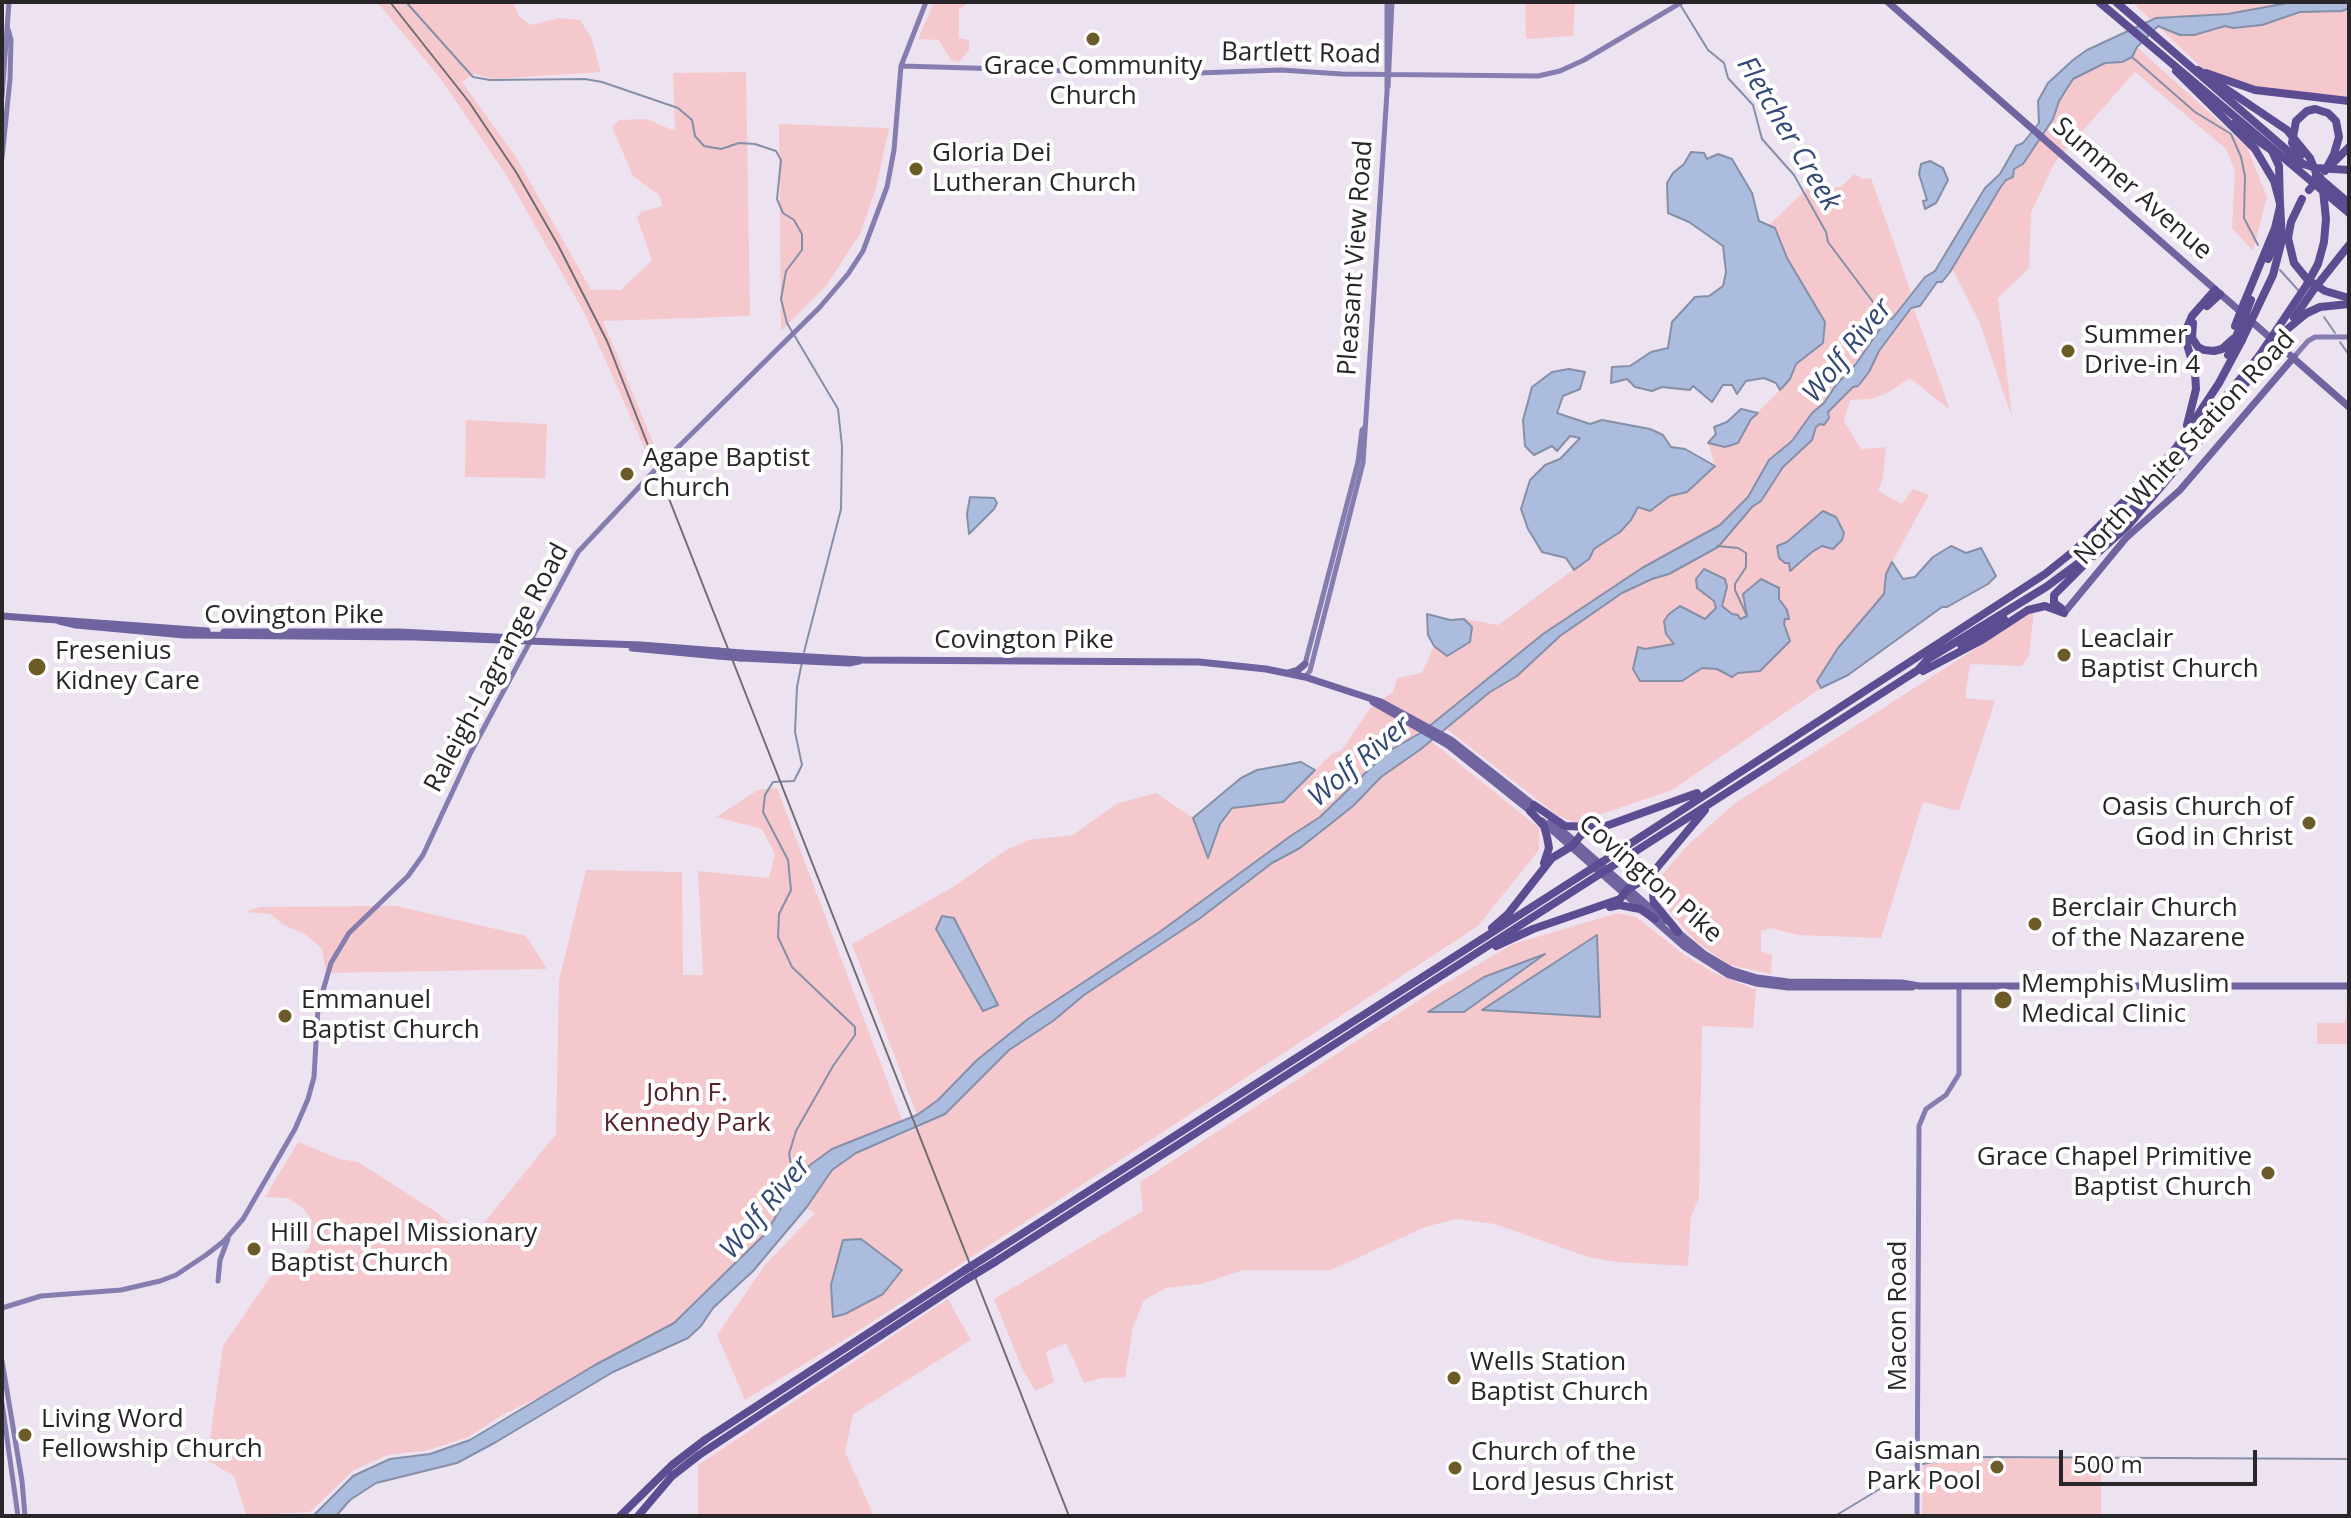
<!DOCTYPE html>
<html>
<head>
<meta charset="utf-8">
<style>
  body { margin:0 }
  #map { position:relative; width:2351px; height:1518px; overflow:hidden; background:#ede3f0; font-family:"Open Sans",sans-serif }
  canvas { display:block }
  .frame { position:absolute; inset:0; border:4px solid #29262a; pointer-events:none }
  .scale { position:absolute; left:2059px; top:1450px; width:198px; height:36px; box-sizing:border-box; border:4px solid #29262a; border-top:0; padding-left:10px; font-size:24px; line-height:28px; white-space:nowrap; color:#29262a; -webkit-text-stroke:6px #fff; paint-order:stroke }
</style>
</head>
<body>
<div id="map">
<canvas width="2351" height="1518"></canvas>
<div class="frame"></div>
<div class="scale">500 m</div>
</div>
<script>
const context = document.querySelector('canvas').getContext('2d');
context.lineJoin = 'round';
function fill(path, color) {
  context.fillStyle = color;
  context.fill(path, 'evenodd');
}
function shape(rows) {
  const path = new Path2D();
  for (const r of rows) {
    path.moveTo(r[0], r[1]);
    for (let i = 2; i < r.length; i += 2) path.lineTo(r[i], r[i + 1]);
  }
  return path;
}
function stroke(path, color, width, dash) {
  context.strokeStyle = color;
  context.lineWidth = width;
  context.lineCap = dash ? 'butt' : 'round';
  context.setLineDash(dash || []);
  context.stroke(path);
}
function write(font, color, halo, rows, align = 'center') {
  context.font = font + ' "Open Sans",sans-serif';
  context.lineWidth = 8;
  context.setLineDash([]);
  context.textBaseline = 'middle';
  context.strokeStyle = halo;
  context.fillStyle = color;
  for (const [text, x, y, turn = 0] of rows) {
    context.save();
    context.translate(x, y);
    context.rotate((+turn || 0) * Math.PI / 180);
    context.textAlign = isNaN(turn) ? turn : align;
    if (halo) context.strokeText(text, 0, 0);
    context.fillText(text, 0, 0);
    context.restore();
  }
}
const green = shape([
  [377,2,513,2,519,16,530,25,560,18,580,20,591,37,601,72,493,79,474,74,462,82,516,157,591,290,621,290,652,260,637,218,641,212,663,206,659,195,633,176,612,127,619,120,646,119,675,131,673,73,746,72,750,316,603,321,660,459,652,465,585,314,505,173,440,78],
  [934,2,969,2,959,10,959,38,969,40,969,50,959,62,951,60,939,40,918,39],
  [1525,2,1575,2,1573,36,1526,39],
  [2132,2,2349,2,2349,97,2244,89,2198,70,2201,67],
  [2137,47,2247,147,2267,197,2253,251,2232,228,2235,171,2226,149,2135,72,2055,162,2031,212,2029,268,1998,298,2012,418,1980,323,1951,266,2000,188,2006,180,2012,177,2014,169,2031,151,2053,119,2059,101,2073,79,2105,63,2122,62],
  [779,124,889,128,876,188,860,234,826,286,781,331],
  [1854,174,1863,179,1871,178,1911,292,1892,319,1883,323,1869,347,1836,385,1824,403,1812,413,1792,441,1776,453,1748,497,1720,525,1642,568,1543,634,1422,732,1387,752,1320,817,1292,835,1161,931,1028,1019,977,1060,938,1100,917,1115,852,944,953,887,1006,850,1028,840,1073,835,1116,804,1156,793,1193,818,1207,856,1220,824,1232,808,1283,802,1333,753,1342,750,1370,708,1393,692,1397,678,1422,673,1434,646,1447,656,1472,627,1464,619,1498,625,1588,559,1594,549,1620,532,1631,520,1638,507,1650,510,1670,496,1687,492,1715,466,1708,443,1725,447,1738,443,1751,419,1780,390,1790,379,1796,364,1805,356,1810,296,1787,258,1775,228,1769,225,1815,181,1825,188,1841,187],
  [1911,308,1914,309,1950,410,1910,378,1887,393,1871,399,1850,400,1844,421,1861,449,1886,447,1883,478,1878,491,1902,504,1913,489,1929,495,1886,573,1884,594,1838,648,1817,680,1821,688,1672,790,1575,823,1557,815,1447,729,1490,692,1517,676,1560,636,1622,593,1652,579,1669,574,1718,547,1752,507,1761,501,1783,467,1809,442,1816,427,1828,412,1853,387,1858,386,1869,372,1879,351],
  [466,420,547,424,545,478,465,477],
  [2034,611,2029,656,2022,666,1970,664,1965,698,1995,701,1959,811,1923,802,1881,938,1798,935,1771,928,1761,931,1761,951,1772,955,1771,974,1729,965,1695,941,1658,897,1660,877,1689,844,1734,804],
  [1431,741,1539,828,1539,850,1478,926,852,1335,745,1400,717,1335,765,1265,815,1213,806,1208,831,1170,856,1153,914,1130,945,1114,1009,1050,1052,1021,1084,995,1199,919,1272,863,1300,848,1353,806,1381,777],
  [777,788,902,1120,833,1149,810,1165,797,1181,766,1233,674,1323,595,1365,555,1390,504,1414,468,1437,429,1450,388,1455,354,1470,310,1512,246,1515,234,1476,207,1460,223,1346,270,1277,309,1248,312,1221,303,1208,288,1198,265,1197,298,1142,340,1159,358,1162,436,1212,470,1240,556,1134,559,980,586,870,682,872,683,975,703,975,698,871,769,878,775,854,762,829,716,817,758,790],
  [396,906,526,936,547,969,326,973,322,949,306,935,284,925,270,914,245,912,260,907],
  [1618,913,1636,917,1686,956,1714,973,1756,990,1753,1028,1702,1026,1699,1198,1691,1216,1688,1266,1617,1262,1588,1257,1495,1224,1456,1219,1425,1227,1331,1270,1243,1270,1201,1284,1166,1288,1144,1300,1133,1327,1125,1378,1101,1378,1084,1383,1066,1343,1046,1352,1054,1382,1035,1391,1022,1368,994,1299,1143,1211,1140,1182,1439,987,1513,944],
  [2347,991,2349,1044,2317,1044,2317,1023,2342,1023,2346,1019],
  [948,1299,971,1340,853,1414,845,1452,874,1516,698,1516,698,1465],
  [2101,1458,2101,1516,1922,1516,1923,1459]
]);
const water = shape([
  [2293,2,2349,2,2349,8,2342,11,2300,12,2262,25,2233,28,2225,26,2194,35,2180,35,2158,26,2137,47,2132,57,2122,62,2105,63,2073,79,2059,101,2053,119,2023,164,2014,169,2013,177,2006,180,2000,188,1950,272,1942,282,1937,282,1920,306,1911,308,1879,351,1869,372,1858,386,1853,387,1828,412,1829,418,1824,425,1820,424,1816,427,1812,440,1783,467,1761,501,1752,507,1718,547,1669,574,1652,579,1622,593,1560,636,1517,676,1490,692,1421,749,1381,777,1353,806,1300,848,1272,863,1199,919,1084,995,1053,1021,1009,1050,945,1114,856,1153,832,1170,806,1208,753,1271,713,1308,701,1326,688,1338,613,1372,496,1442,457,1463,376,1483,350,1500,336,1516,313,1516,353,1476,390,1459,430,1454,470,1440,595,1365,674,1323,766,1233,797,1181,810,1165,832,1149,917,1115,938,1100,977,1060,1028,1019,1161,931,1292,835,1320,817,1387,752,1422,732,1543,634,1642,568,1720,525,1748,497,1769,460,1792,441,1812,413,1824,403,1836,385,1856,364,1888,317,1892,319,1925,277,1935,271,1985,188,2000,174,2016,146,2023,143,2039,123,2038,101,2048,83,2073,60,2087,50,2156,18,2228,14,2293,2],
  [1691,152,1704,153,1707,159,1718,154,1732,159,1752,193,1759,221,1775,228,1787,258,1825,322,1823,343,1796,364,1790,379,1780,390,1776,383,1764,378,1746,381,1737,394,1732,385,1723,385,1712,402,1693,386,1690,390,1662,387,1652,391,1635,387,1627,379,1611,383,1612,367,1630,366,1651,352,1668,348,1672,322,1695,297,1709,296,1723,286,1726,272,1723,246,1689,222,1668,213,1667,183,1673,173,1684,164,1691,152],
  [1930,161,1943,168,1948,180,1936,203,1925,209,1923,201,1927,200,1919,174,1921,164,1930,161],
  [1569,369,1585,372,1580,389,1563,396,1557,413,1590,424,1602,420,1650,429,1663,435,1671,447,1685,449,1715,466,1687,492,1670,496,1650,511,1638,507,1631,520,1620,532,1594,549,1589,559,1574,570,1566,558,1542,552,1528,529,1521,509,1530,480,1545,465,1560,459,1580,438,1570,436,1557,451,1552,446,1534,455,1525,446,1523,420,1532,387,1552,372,1569,369],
  [1741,409,1758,413,1751,419,1738,443,1725,447,1708,443,1716,434,1714,427,1727,422,1741,409],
  [970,497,994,498,997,503,994,509,969,534,967,514,970,497],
  [1823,511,1836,517,1844,533,1842,540,1833,549,1822,546,1812,552,1790,571,1789,563,1785,563,1779,558,1777,546,1787,542,1823,511],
  [1951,546,1966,553,1981,548,1996,576,1988,584,1947,607,1942,607,1848,675,1821,688,1817,681,1838,648,1884,594,1886,574,1892,562,1903,579,1915,577,1933,557,1951,546],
  [1704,569,1725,579,1727,587,1722,606,1732,614,1738,615,1740,619,1747,616,1743,594,1761,579,1779,588,1779,599,1787,610,1789,619,1785,619,1784,624,1790,641,1760,671,1738,673,1732,677,1717,669,1702,668,1682,681,1640,681,1633,669,1638,647,1645,649,1674,644,1666,634,1664,621,1669,614,1680,606,1705,619,1716,608,1714,601,1697,588,1696,579,1704,569],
  [1427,614,1450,620,1464,619,1472,627,1470,642,1447,656,1434,646,1428,635,1427,614],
  [1301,762,1315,770,1283,802,1232,808,1220,824,1208,858,1193,818,1241,778,1257,770,1301,762],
  [942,916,954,918,998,1005,983,1011,936,929,942,916],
  [1597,935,1600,1017,1482,1010,1597,935],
  [1545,954,1464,1012,1428,1012,1484,977,1545,954],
  [861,1239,902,1270,883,1294,845,1314,833,1317,831,1285,843,1240,861,1239]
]);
const stream = shape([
  [406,2,473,77,490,80,585,79,602,82,678,108,692,120,695,136,704,146,721,149,739,143,755,144,776,151,781,160,777,199,783,213,794,220,802,234,802,250,786,271,781,299,787,323,838,409,842,446,841,509,804,652],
  [1681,6,1708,50,1724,63,1728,78,1753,105,1762,139,1794,175,1826,232,1828,242,1876,306,1883,323],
  [2132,57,2195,112,2231,134,2241,157,2245,176,2244,218,2258,245],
  [2280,270,2298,290],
  [2324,317,2335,333],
  [2340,342,2349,355],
  [1717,546,1738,548,1746,553,1746,567,1735,584,1735,590,1747,616],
  [798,1183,793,1176,789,1154,796,1131,833,1066,855,1035,855,1027,792,967,778,937,779,914,791,890,788,860,763,812,765,795,773,782,794,781,802,765,795,732,797,687,802,662],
  [1923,1464,1952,1458,1988,1457,2349,1459],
  [1835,1516,1913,1469]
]);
const secondary = shape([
  [902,66,1107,72,1198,73,1281,70,1342,74,1538,76,1560,71,1584,60,1682,2],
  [1388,87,1392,2],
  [2,97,9,2],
  [2,158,10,79,11,40,8,29],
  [2294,357,2308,341,2315,337,2349,337],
  [1305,664,1358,462,1362,430,1365,427],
  [1305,677,1310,671,1363,463,1387,92,1387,2],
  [218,1281,220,1260,228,1239],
  [2,1308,41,1296,121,1290,160,1281,176,1275,206,1255,224,1241,243,1219,295,1129,308,1099,314,1077,318,1008,331,963,349,933,408,876,423,855,471,752,578,552,656,469,820,307,848,274,863,251,887,187,894,150,901,66,926,2],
  [2,1361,22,1481,25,1516],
  [2,1403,18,1516],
  [1917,1516,1919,1126,1926,1109,1946,1095,1959,1074,1959,986]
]);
const primary = shape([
  [1888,2,2349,407],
  [2064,613,2126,538,2180,490,2294,357],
  [2,616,207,631],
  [59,621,76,625,184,635,415,637,641,645,718,651],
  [224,632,400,632,515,638],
  [632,648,718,656],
  [741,653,862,660,1199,662,1266,669,1305,677,1381,702,1451,740,1536,807],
  [741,658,849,663,859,661],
  [1288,673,1298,670,1305,664],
  [1373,702,1448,745,1533,813],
  [1542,821,1685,947,1729,975,1756,983,1788,987,1912,987],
  [1551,821,1665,921],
  [1674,929,1704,954,1731,970,1757,978,1788,982,1902,983,1919,986,2349,986]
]);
const highway = shape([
  [2099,2,2349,213],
  [2116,2,2303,164],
  [2176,71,2255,149],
  [2206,73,2255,90,2349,101],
  [2300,156,2292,143,2296,121,2307,111,2315,109,2328,113,2336,121,2339,137,2334,154,2325,171],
  [2333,163,2349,147],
  [2316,175,2349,203],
  [2302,199,2291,222,2288,238,2294,263,2307,279,2325,291,2349,298],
  [2268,259,2281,232],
  [2322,279,2349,245],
  [2244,303,2275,228,2280,207,2279,166,2272,151],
  [2207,306,2220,294],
  [2294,318,2314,289],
  [2193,323,2192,338,2198,347,2204,350,2214,351,2222,349,2233,339],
  [2285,331,2307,313,2320,307,2349,304],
  [2228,355,2241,325],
  [2187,425,2196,389,2195,372,2186,341,2186,330,2192,316,2215,290],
  [2094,556,2128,526,2154,495,2218,419,2271,351],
  [2061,608,2054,603,2054,595,2086,563],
  [1961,645,2004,619],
  [1923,671,1982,640,2028,610,2045,606,2064,613],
  [1534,805,1565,826,1591,827],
  [1530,811,1544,826,1547,837,1549,848,1544,863],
  [1602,862,2045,574,2075,550,2137,488,2147,481,2176,448,2219,383,2242,340],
  [1611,867,1918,670,1928,659,2046,587,2080,562,2107,538,2130,512,2259,356],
  [1655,870,1652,884,1654,903,1678,932],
  [1610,907,1619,905,1640,909,1655,919],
  [1492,928,1508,914,1552,858,1572,846,1581,835,1697,793],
  [1496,946,1533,929,1620,899,1628,889,1650,876,1705,810],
  [992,1253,1591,869],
  [995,1262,1600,874],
  [620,1516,672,1465,706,1439,965,1270],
  [638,1516,672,1476,699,1455,967,1279]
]);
const rail = shape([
  [390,2,469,102,516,172,558,245,607,341,1069,1516]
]);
const primaryBridge = shape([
  [718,651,741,653],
  [718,656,741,658]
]);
const highwayBridge = shape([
  [2198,70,2287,130,2310,158,2323,190,2326,219,2324,242,2318,264,2306,286,2259,356],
  [2234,124,2281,157,2316,168,2349,170],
  [2309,190,2320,177],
  [2314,289,2322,279],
  [2241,325,2251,300],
  [2235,326,2244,303],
  [2242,340,2273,275,2282,240,2280,203,2274,181,2255,149],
  [2271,351,2281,336],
  [1591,869,1602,862],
  [1600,874,1611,867],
  [965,1270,992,1253],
  [967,1279,995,1262]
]);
const markers = [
  [1093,39,8,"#6c5b29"],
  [916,169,8,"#6c5b29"],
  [2068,351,8,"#6c5b29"],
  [627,474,8,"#6c5b29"],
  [2064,655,8,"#6c5b29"],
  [37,667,10,"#6c5b29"],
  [2309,823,8,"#6c5b29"],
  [2035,924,8,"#6c5b29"],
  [2003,1000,10,"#6c5b29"],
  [285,1016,8,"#6c5b29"],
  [2268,1173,8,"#6c5b29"],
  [254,1249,8,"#6c5b29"],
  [1454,1378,8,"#6c5b29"],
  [25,1435,8,"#6c5b29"],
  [1997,1467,8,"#6c5b29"],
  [1455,1468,8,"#6c5b29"]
];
const streetNames = [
  ["Bartlett Road",1301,54,1],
  ["Summer Avenue",2132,189,41],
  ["Pleasant View Road",1356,258,-86],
  ["North White Station Road",2185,448,-47],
  ["Covington Pike",294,616],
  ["Covington Pike",1024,641],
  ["Raleigh-Lagrange Road",497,668,-62],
  ["Covington Pike",1650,879,41],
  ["Macon Road",1899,1316,-90]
];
const poiNames = [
  ["Grace Community",1093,67,"center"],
  ["Church",1093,97,"center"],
  ["Gloria Dei",932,154],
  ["Lutheran Church",932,184],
  ["Summer",2084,336],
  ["Drive-in 4",2084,366],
  ["Agape Baptist",643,459],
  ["Church",643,489],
  ["Leaclair",2080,640],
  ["Baptist Church",2080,670],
  ["Fresenius",55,652],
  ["Kidney Care",55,682],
  ["Oasis Church of",2293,808,"right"],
  ["God in Christ",2293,838,"right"],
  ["Berclair Church",2051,909],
  ["of the Nazarene",2051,939],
  ["Memphis Muslim",2021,985],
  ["Medical Clinic",2021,1015],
  ["Emmanuel",301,1001],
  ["Baptist Church",301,1031],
  ["Grace Chapel Primitive",2252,1158,"right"],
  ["Baptist Church",2252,1188,"right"],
  ["Hill Chapel Missionary",270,1234],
  ["Baptist Church",270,1264],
  ["Wells Station",1470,1363],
  ["Baptist Church",1470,1393],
  ["Living Word",41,1420],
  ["Fellowship Church",41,1450],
  ["Gaisman",1981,1452,"right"],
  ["Park Pool",1981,1482,"right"],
  ["Church of the",1471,1453],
  ["Lord Jesus Christ",1471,1483]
];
const parkNames = [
  ["John F.",687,1094],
  ["Kennedy Park",687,1124]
];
const waterNames = [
  ["Fletcher Creek",1788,134,59],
  ["Wolf River",1848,351,-51],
  ["Wolf River",1360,762,-40],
  ["Wolf River",766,1208,-50]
];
fill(green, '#f4c8cd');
fill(water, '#acbcde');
stroke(water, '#858fa8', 2);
stroke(stream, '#858fa8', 2);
stroke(secondary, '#857daf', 5);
stroke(primary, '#6f63a0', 7);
stroke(highway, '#5c4d93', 8);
stroke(rail, '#706b72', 2);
stroke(primaryBridge, '#6f63a0', 7);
stroke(highwayBridge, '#5c4d93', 8);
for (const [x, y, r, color] of markers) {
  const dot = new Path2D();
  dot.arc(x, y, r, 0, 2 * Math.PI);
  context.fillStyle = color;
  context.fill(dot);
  stroke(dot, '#fff', 3);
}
write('26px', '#29262a', '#fff', streetNames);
write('26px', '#29262a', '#fff', poiNames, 'left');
write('26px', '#57202b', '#fff', parkNames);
write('italic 28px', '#344876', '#fff', waterNames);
</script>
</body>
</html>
